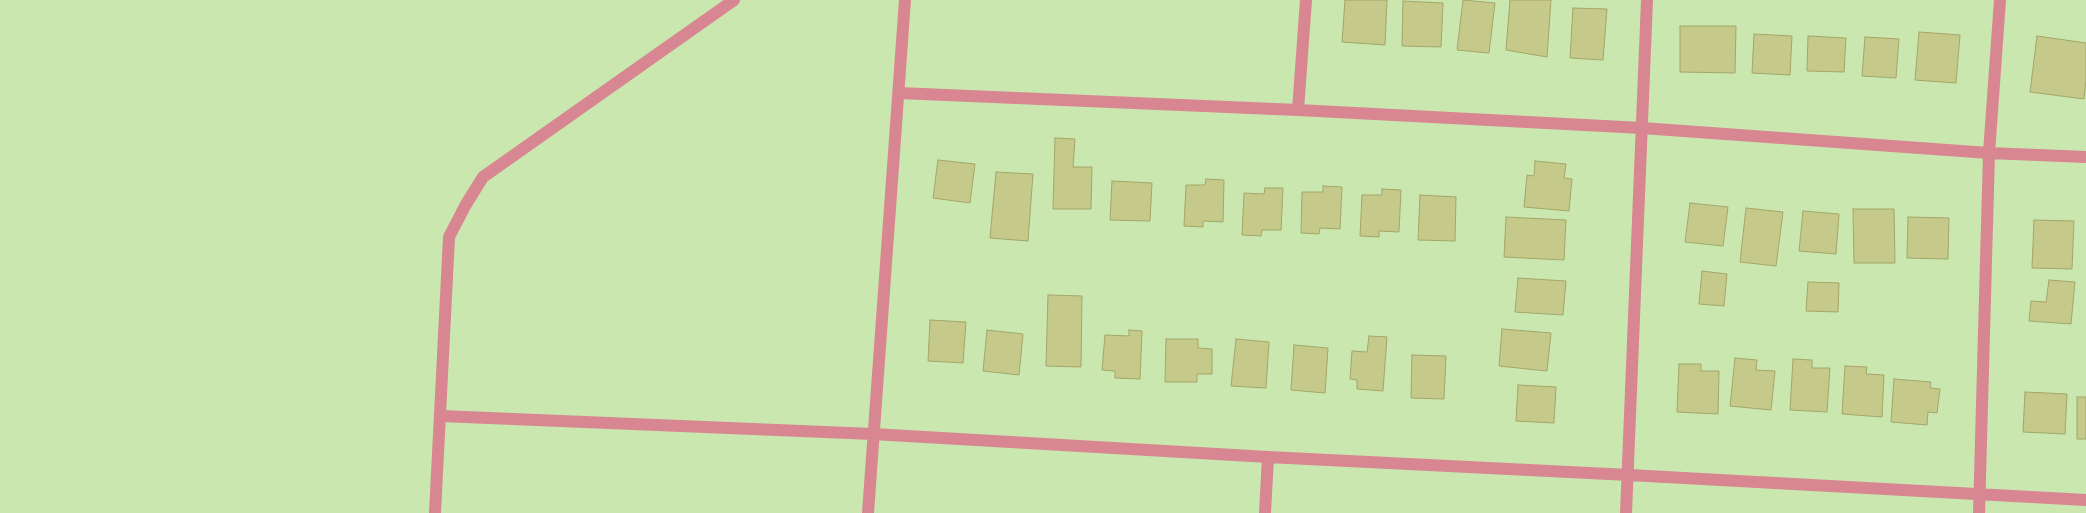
<!DOCTYPE html>
<html>
<head>
<meta charset="utf-8">
<style>
  body { margin:0 }
  canvas { display:block; background:#c9e7ae }
</style>
</head>
<body>
<canvas width="2086" height="513"></canvas>
<script>
const context = document.querySelector('canvas').getContext('2d');
context.lineJoin = 'round';
function fill(path, color) {
  context.fillStyle = color;
  context.fill(path, 'evenodd');
}
function shape(rows) {
  const path = new Path2D();
  for (const r of rows) {
    path.moveTo(r[0], r[1]);
    for (let i = 2; i < r.length; i += 2) path.lineTo(r[i], r[i + 1]);
  }
  return path;
}
function stroke(path, color, width, dash) {
  context.strokeStyle = color;
  context.lineWidth = width;
  context.lineCap = dash ? 'butt' : 'round';
  context.setLineDash(dash || []);
  context.stroke(path);
}
const building = shape([
  [1345,0,1387,0,1385,45,1342,42,1345,0],
  [1463,0,1495,3,1489,53,1457,50,1463,0],
  [1510,0,1551,0,1547,57,1506,50,1510,0],
  [1403,1,1443,3,1441,47,1402,46,1403,1],
  [1573,8,1607,9,1603,60,1570,58,1573,8],
  [1680,26,1736,26,1735,73,1680,72,1680,26],
  [1919,32,1960,35,1956,83,1915,80,1919,32],
  [1754,34,1792,36,1790,75,1752,73,1754,34],
  [1808,36,1846,38,1844,72,1807,71,1808,36],
  [2037,36,2086,43,2086,81,2084,99,2030,92,2037,36],
  [1865,37,1899,39,1896,78,1862,76,1865,37],
  [1055,138,1075,139,1073,167,1092,167,1091,209,1053,209,1055,138],
  [938,160,975,164,970,203,933,198,938,160],
  [1535,161,1566,164,1564,178,1572,179,1569,211,1524,207,1527,175,1534,176,1535,161],
  [996,172,1033,174,1028,241,990,238,996,172],
  [1206,179,1224,180,1223,222,1203,221,1203,227,1184,226,1186,185,1205,185,1206,179],
  [1112,181,1152,183,1150,221,1110,220,1112,181],
  [1323,186,1342,187,1340,229,1320,228,1319,234,1301,233,1302,192,1323,192,1323,186],
  [1265,188,1283,188,1281,230,1262,230,1261,236,1242,235,1244,193,1264,194,1265,188],
  [1382,189,1401,190,1399,232,1379,231,1379,237,1360,236,1362,195,1382,195,1382,189],
  [1420,195,1456,197,1455,241,1418,240,1420,195],
  [1690,203,1728,207,1723,246,1685,242,1690,203],
  [1746,208,1783,212,1776,266,1740,262,1746,208],
  [1853,209,1894,209,1895,263,1854,263,1853,209],
  [1803,211,1839,214,1836,254,1799,251,1803,211],
  [1506,217,1566,220,1564,260,1504,257,1506,217],
  [1908,217,1949,218,1948,259,1907,258,1908,217],
  [2034,220,2074,221,2072,269,2032,268,2034,220],
  [1702,271,1727,274,1724,306,1699,304,1702,271],
  [1518,278,1566,281,1563,315,1515,312,1518,278],
  [2049,280,2075,282,2071,324,2029,321,2031,301,2046,302,2049,280],
  [1808,282,1839,283,1838,312,1806,311,1808,282],
  [1048,295,1082,296,1081,367,1046,366,1048,295],
  [930,320,966,322,963,363,928,361,930,320],
  [1502,329,1551,333,1547,371,1499,366,1502,329],
  [987,330,1023,334,1019,375,983,371,987,330],
  [1129,330,1142,331,1140,379,1115,378,1115,371,1102,370,1105,335,1129,336,1129,330],
  [1369,336,1387,337,1383,391,1357,389,1357,380,1350,379,1352,351,1367,352,1369,336],
  [1166,339,1198,339,1198,348,1212,349,1212,374,1197,374,1197,382,1165,382,1166,339],
  [1236,339,1269,342,1266,388,1231,386,1236,339],
  [1294,345,1328,348,1325,393,1291,390,1294,345],
  [1412,355,1446,356,1444,399,1411,398,1412,355],
  [1735,358,1757,360,1756,370,1775,371,1771,410,1730,406,1735,358],
  [1793,359,1812,360,1812,368,1830,368,1827,412,1790,410,1793,359],
  [1679,364,1701,364,1701,371,1719,371,1718,414,1677,412,1679,364],
  [1845,366,1867,367,1866,374,1884,375,1882,417,1842,414,1845,366],
  [1894,379,1931,382,1930,388,1940,389,1937,413,1928,412,1927,425,1891,422,1894,379],
  [1518,385,1556,387,1554,423,1516,421,1518,385],
  [2025,392,2067,394,2065,434,2023,432,2025,392],
  [2077,397,2086,397,2086,439,2077,439,2077,397]
]);
const minor = shape([
  [899,93,1298,110,1642,128,1989,153,2086,157],
  [1298,110,1306,0],
  [441,416,873,434,1268,457,1629,475,2086,500],
  [435,513,449,237,465,206,483,177,734,0],
  [868,513,905,0],
  [1265,513,1268,457],
  [1626,513,1647,0],
  [1979,513,1989,153,2000,0]
]);
fill(building, '#c5c98a');
stroke(building, '#a3a669', 1);
stroke(minor, '#d88692', 12);
</script>
</body>
</html>
